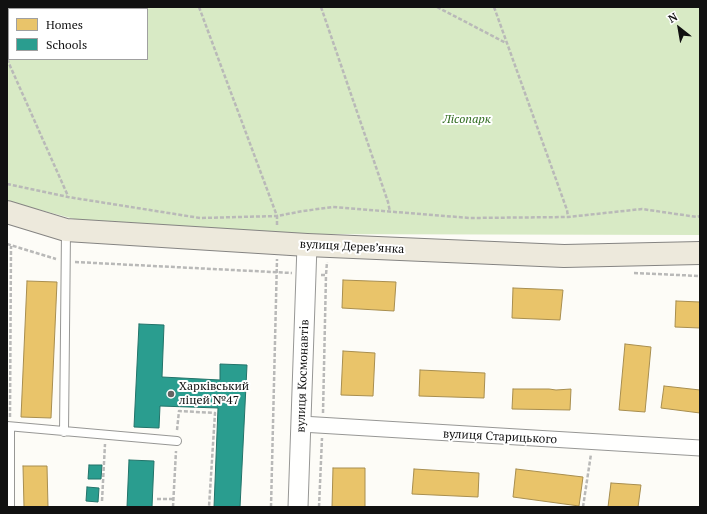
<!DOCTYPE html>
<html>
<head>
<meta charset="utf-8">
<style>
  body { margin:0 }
  #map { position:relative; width:707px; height:514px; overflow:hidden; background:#fdfcf7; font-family:"PT Serif",serif }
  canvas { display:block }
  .frame { position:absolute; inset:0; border:8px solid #111; pointer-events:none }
  .legend { position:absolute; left:8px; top:8px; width:140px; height:52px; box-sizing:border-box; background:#fff; border:1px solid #a0a0a0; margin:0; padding:5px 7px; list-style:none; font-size:12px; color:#111 }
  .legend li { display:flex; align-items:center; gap:8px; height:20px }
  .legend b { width:20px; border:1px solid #a0a0a0 }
  .north { position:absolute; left:659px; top:8px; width:40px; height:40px; -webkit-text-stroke:3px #fff; paint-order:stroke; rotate:329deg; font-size:11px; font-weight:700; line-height:16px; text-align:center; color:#111 }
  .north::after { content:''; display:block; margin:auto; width:14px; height:18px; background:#111; clip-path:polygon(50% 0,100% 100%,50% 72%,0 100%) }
</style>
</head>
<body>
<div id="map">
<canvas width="707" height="514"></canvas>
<div class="frame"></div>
<ul class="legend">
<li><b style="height:11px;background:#e9c46a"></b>Homes</li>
<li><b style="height:11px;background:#2a9d8f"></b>Schools</li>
</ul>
<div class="north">N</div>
</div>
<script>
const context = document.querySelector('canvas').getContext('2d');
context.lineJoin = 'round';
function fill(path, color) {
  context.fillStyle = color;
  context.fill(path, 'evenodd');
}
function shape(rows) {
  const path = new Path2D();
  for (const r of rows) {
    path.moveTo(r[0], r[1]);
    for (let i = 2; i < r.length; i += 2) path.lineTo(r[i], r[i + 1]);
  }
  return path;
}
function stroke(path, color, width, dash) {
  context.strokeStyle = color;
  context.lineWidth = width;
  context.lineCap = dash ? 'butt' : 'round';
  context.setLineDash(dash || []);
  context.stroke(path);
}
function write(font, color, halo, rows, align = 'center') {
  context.font = font + ' "PT Serif",serif';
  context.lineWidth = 4;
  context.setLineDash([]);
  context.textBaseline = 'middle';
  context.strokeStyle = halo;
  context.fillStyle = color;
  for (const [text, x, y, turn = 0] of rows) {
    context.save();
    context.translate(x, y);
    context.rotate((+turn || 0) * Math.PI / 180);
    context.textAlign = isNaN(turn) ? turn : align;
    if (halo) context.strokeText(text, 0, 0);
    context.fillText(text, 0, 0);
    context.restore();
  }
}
const forest = shape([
  [7,7,700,7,700,235,278,234,89,223,7,201],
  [9,9,147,9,147,59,9,59]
]);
const homes = shape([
  [343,280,396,282,394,311,342,308,343,280],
  [27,281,57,282,51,418,21,417,27,281],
  [513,288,563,290,560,320,512,318,513,288],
  [676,301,700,302,700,328,675,327,676,301],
  [625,344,651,347,645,412,619,410,625,344],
  [343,351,375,353,373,396,341,395,343,351],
  [420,370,485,373,484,398,419,396,420,370],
  [664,386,700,390,700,413,661,408,664,386],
  [513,389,549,389,556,390,571,389,570,410,512,409,513,389],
  [23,466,47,466,48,507,24,507,23,466],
  [333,468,365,468,365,507,332,507,333,468],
  [414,469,479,473,478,497,412,494,414,469],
  [516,469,583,477,579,506,513,497,516,469],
  [611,483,641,485,638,507,608,507,611,483]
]);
const schools = shape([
  [139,324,164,325,162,377,220,380,220,364,247,365,240,507,214,507,218,408,160,406,159,428,134,427,139,324],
  [129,460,154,461,152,507,127,507,129,460],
  [89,465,102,465,101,479,88,479,89,465],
  [87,487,99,488,98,502,86,501,87,487]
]);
const path = shape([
  [199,7,277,216,277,227],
  [321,7,388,202,390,212],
  [437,7,506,43],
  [494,7,567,210,568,217],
  [7,59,68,196],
  [7,184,68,197,200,218,277,216,303,211,333,207,470,218,568,217,642,209,697,217,700,216],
  [7,244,56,259],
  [75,262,292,273],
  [634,273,700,276],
  [321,275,326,275,327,262],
  [323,413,326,275],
  [10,417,11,246],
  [177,430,179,411,215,413,209,507],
  [157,499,173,499],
  [102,501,105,444],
  [173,507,176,451],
  [271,507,277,259],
  [319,507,322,438],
  [583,507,591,454]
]);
const service = shape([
  [7,426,177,441],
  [10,427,10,507],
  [64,432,66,231]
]);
const minor = shape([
  [301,424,700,448]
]);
const tertiary = shape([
  [298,507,307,245]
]);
const primary = shape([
  [7,212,66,230,307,245,564,256,700,253]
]);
const markers = [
  [171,394,4,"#646362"]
];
const parkNames = [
  ["Лісопарк",467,120]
];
const streetNames = [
  ["вулиця Дерев’янка",352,247,3],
  ["вулиця Космонавтів",303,376,-88],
  ["вулиця Старицького",500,437,3]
];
const poiNames = [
  ["Харківський",179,387],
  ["ліцей №47",179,401]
];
fill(forest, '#d8eac5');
fill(homes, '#e9c46a');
stroke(homes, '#a88e4f', 1);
fill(schools, '#2a9d8f');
stroke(schools, '#227369', 1);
stroke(service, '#979795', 10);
stroke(minor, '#979795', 17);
stroke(tertiary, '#979795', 21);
stroke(primary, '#858482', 24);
stroke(path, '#b9b9b8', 2.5, [4, 2]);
stroke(service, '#fffffe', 8);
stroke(minor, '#fffffe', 15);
stroke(tertiary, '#fffffe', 19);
stroke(primary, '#ede9dc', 22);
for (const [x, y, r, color] of markers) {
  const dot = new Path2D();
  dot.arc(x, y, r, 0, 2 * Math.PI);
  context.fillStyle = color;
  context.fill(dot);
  stroke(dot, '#fff', 1.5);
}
write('italic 12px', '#2f6b1f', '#fff', parkNames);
write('12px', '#111', '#fff', streetNames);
write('12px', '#111', '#fff', poiNames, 'left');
</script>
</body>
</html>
